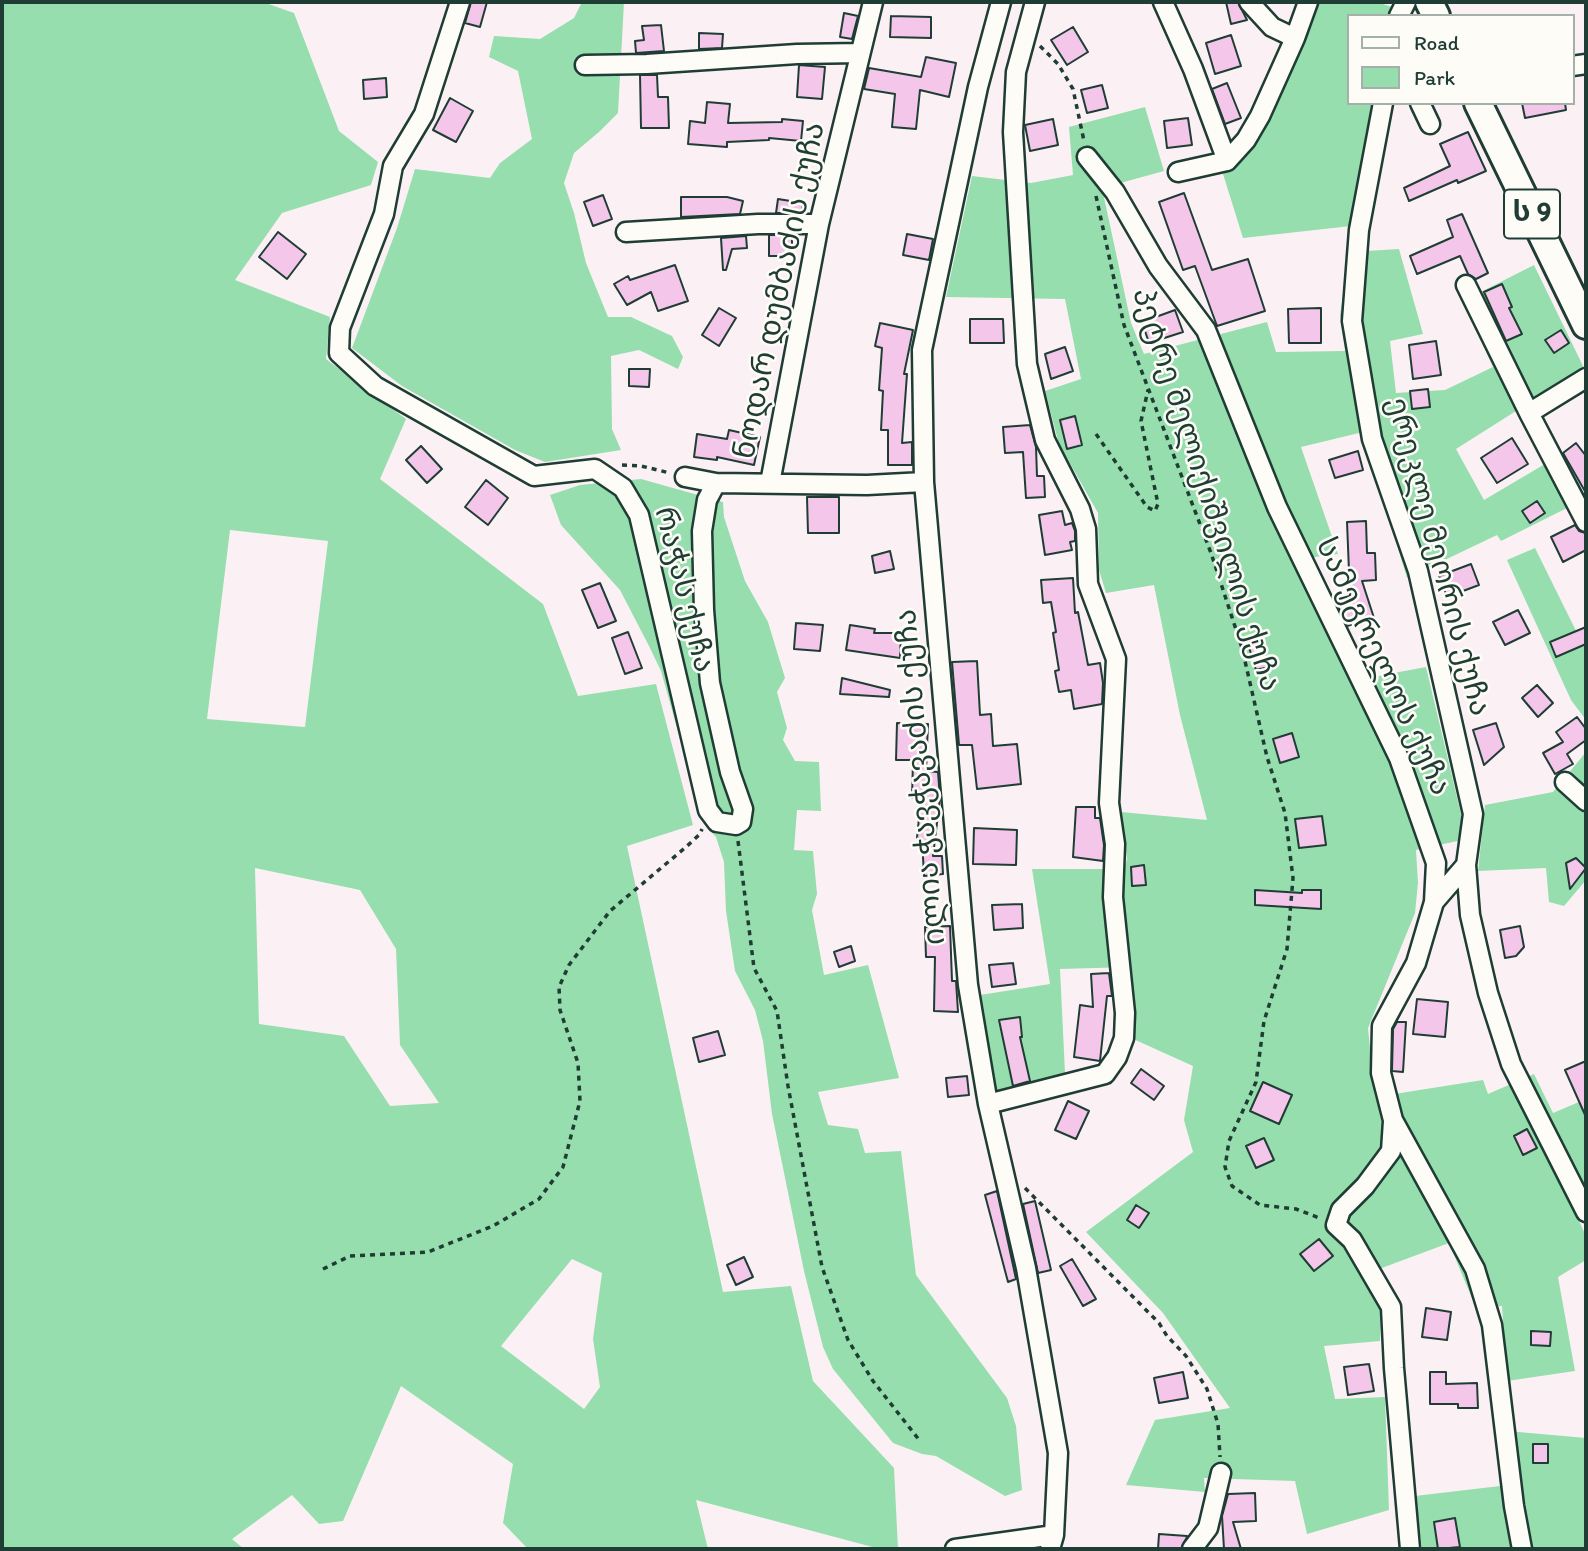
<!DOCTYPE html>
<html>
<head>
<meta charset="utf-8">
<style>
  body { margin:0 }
  #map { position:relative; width:1588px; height:1551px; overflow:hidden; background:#fbf1f4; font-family:Itim,sans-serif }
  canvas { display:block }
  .frame { position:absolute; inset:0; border:4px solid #1f3d34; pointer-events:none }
  .legend { position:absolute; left:1347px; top:14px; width:228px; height:91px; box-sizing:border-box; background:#fdfcf7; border:2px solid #a4b0a9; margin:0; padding:9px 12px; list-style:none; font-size:21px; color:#1f3d34 }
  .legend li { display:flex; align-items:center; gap:14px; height:35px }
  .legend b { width:35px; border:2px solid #a4b0a9 }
</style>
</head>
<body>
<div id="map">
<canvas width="1588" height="1551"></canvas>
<div class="frame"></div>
<ul class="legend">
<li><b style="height:9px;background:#fdfcf7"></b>Road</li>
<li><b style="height:19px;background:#96dead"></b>Park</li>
</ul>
</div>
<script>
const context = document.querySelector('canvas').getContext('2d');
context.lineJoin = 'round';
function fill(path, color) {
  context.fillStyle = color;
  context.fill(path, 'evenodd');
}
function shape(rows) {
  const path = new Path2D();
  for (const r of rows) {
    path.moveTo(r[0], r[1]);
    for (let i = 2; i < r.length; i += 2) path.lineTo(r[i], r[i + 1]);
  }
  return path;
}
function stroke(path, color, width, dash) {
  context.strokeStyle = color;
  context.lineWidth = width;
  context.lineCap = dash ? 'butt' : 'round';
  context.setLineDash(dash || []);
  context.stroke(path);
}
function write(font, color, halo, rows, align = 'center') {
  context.font = font + ' Itim,"Noto Sans Georgian",sans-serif';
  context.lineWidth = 5;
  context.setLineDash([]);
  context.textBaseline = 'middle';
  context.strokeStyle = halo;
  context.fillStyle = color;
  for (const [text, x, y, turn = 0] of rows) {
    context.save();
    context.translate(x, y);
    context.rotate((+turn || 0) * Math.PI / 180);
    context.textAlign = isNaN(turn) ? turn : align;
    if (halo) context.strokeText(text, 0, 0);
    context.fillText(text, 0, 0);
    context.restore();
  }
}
const green = shape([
  [2,2,263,2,294,13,339,131,378,162,371,185,282,213,235,280,330,317,326,359,406,419,380,479,543,604,578,696,656,684,693,825,627,846,723,1292,791,1286,813,1381,894,1468,898,1549,880,1549,696,1500,708,1549,528,1549,503,1523,513,1464,401,1386,343,1521,319,1524,292,1495,232,1539,244,1549,2,1549],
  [230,530,328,541,305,727,207,719],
  [255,868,360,890,396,949,400,1045,439,1103,390,1106,344,1036,259,1024],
  [572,1259,602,1273,593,1339,600,1387,584,1409,501,1346],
  [582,2,624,2,618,113,599,132,574,153,564,183,574,213,586,263,608,317,631,317,672,336,683,357,678,369,639,350,611,356,612,429,621,450,545,462,515,450,402,386,352,348,397,228,415,169,490,178,500,163,532,139,518,71,489,57,494,36,540,39,574,18],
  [1317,2,1377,2,1392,7,1390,16,1348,16,1348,103,1374,103,1351,226,1243,238,1223,174,1266,127,1298,56],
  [1145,107,1164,171,1102,188,1131,323,1144,354,1267,322,1276,352,1345,351,1340,315,1350,252,1399,249,1423,334,1390,341,1396,393,1445,390,1493,367,1463,301,1534,265,1584,368,1456,449,1484,500,1545,464,1567,508,1501,541,1497,535,1407,578,1363,432,1301,447,1338,554,1292,560,1351,681,1426,667,1461,814,1462,840,1416,850,1418,883,1415,913,1368,1028,1375,1097,1483,1080,1488,1094,1534,1074,1553,1113,1586,1099,1586,1217,1579,1221,1586,1236,1586,1260,1558,1277,1575,1371,1507,1381,1502,1306,1476,1308,1449,1243,1363,1275,1381,1306,1380,1341,1324,1346,1335,1399,1385,1397,1389,1510,1307,1534,1295,1481,1204,1478,1205,1492,1126,1485,1155,1420,1230,1408,1163,1313,1086,1232,1193,1152,1184,1120,1193,1066,1131,1038,1131,967,1060,969,1065,1073,997,1094,980,995,1050,984,1032,869,1124,869,1127,859,1121,812,1207,820,1180,715,1154,585,1106,593,1099,570,1098,513,1059,444,1045,391,1081,379,1065,299,946,297,972,176,1031,183,1073,175,1069,127],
  [641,479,723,502,724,517,745,581,768,622,785,678,777,692,787,728,783,740,795,761,819,762,821,811,797,810,794,850,813,851,817,894,812,910,824,975,868,965,899,1078,818,1092,828,1125,858,1129,865,1153,901,1151,916,1275,1007,1398,1016,1426,1022,1490,1005,1496,936,1456,922,1454,893,1443,833,1369,823,1347,804,1271,772,1114,763,1041,755,1010,735,971,726,911,724,862,716,837,704,824,661,671,649,646,620,590,561,525,550,495,580,485],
  [1535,548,1586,651,1586,720,1571,700,1507,560],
  [1586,752,1586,880,1564,906,1549,902,1546,868,1478,871,1485,805,1553,792],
  [1496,1430,1586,1438,1586,1549,1422,1549,1415,1496,1500,1486]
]);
const building = shape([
  [471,2,487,2,480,27,465,23,471,2],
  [1226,2,1238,2,1247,20,1231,24,1226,2],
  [844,13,858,16,852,39,840,37,844,13],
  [891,16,931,17,931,38,890,37,891,16],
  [661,25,664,51,636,53,635,41,644,40,642,26,661,25],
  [1073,27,1088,52,1067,65,1051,40,1073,27],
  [699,33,723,34,722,48,699,49,699,33],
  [1231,35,1241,66,1215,74,1206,43,1231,35],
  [926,57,956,63,949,97,920,90,916,129,892,127,895,94,864,89,869,68,921,77,926,57],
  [799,65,825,67,822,99,797,97,799,65],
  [640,75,657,75,658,97,668,97,669,128,641,128,640,75],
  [386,78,387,97,364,99,363,80,386,78],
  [1227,83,1241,118,1225,124,1212,89,1227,83],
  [1102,85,1108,108,1087,113,1081,90,1102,85],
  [450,98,473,111,456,142,433,130,450,98],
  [707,102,730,104,728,123,782,122,782,119,803,121,801,141,769,138,769,140,727,142,727,147,688,144,690,121,705,123,707,102],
  [1522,103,1565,103,1566,110,1525,118,1522,103],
  [1188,118,1192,145,1167,148,1164,121,1188,118],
  [1053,119,1058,145,1030,151,1025,125,1053,119],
  [1468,132,1486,171,1458,183,1457,180,1409,201,1404,188,1450,166,1440,144,1468,132],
  [1184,193,1212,270,1248,259,1265,311,1217,326,1195,266,1183,270,1159,202,1184,193],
  [603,195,612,219,593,226,584,202,603,195],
  [681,197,727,197,743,201,740,214,681,217,681,197],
  [778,199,803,203,802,213,776,213,778,199],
  [1462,214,1488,273,1476,279,1468,274,1460,256,1417,274,1410,256,1453,237,1447,220,1462,214],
  [278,232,306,254,287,279,259,257,278,232],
  [907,234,933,239,929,260,903,255,907,234],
  [769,235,792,235,792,256,769,256,769,235],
  [746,236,747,248,732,249,726,270,723,270,721,238,746,236],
  [675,265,688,301,658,311,651,292,627,305,614,284,628,276,630,280,675,265],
  [1502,284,1512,307,1509,308,1522,334,1506,341,1484,292,1502,284],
  [719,308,736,318,719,346,702,335,719,308],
  [1321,308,1321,343,1289,343,1288,309,1321,308],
  [1175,310,1183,332,1149,343,1142,322,1175,310],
  [970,319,1003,319,1004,343,970,343,970,319],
  [880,323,913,330,904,374,907,374,902,443,912,442,912,465,888,465,888,430,881,430,883,391,879,390,882,348,875,346,880,323],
  [1561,330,1569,343,1554,353,1545,340,1561,330],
  [1436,341,1441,375,1413,379,1409,345,1436,341],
  [1065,347,1073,371,1051,379,1045,354,1065,347],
  [629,369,650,369,649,387,629,386,629,369],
  [1428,389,1430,407,1412,409,1410,391,1428,389],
  [1075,416,1082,445,1067,449,1060,420,1075,416],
  [1030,425,1036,447,1037,476,1044,476,1045,497,1026,498,1023,452,1005,453,1003,427,1030,425],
  [729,430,760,437,754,465,717,457,717,460,694,457,697,434,727,439,729,430],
  [1512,438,1528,464,1497,483,1481,458,1512,438],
  [1576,443,1586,456,1586,493,1563,453,1576,443],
  [421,446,442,469,427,483,406,460,421,446],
  [1358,451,1363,470,1335,478,1329,460,1358,451],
  [486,480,508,498,488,525,465,507,486,480],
  [807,497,839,497,839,533,808,533,807,497],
  [1537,501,1545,513,1530,523,1522,511,1537,501],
  [1062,511,1065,525,1072,523,1075,531,1075,541,1070,542,1072,550,1045,555,1039,515,1062,511],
  [1366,521,1367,553,1375,553,1376,580,1362,581,1374,618,1347,626,1335,600,1350,596,1347,522,1366,521],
  [1575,525,1579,531,1586,533,1586,550,1563,562,1551,537,1575,525],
  [890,551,894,569,875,573,872,556,890,551],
  [1471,564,1479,585,1447,597,1439,576,1471,564],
  [1073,578,1075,613,1078,612,1088,665,1100,663,1103,683,1102,704,1074,709,1071,690,1059,692,1055,671,1059,670,1053,633,1056,632,1051,602,1043,603,1041,580,1073,578],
  [600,583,616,621,598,628,582,590,600,583],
  [1518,610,1530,633,1505,645,1493,622,1518,610],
  [796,623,823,625,820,651,794,649,796,623],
  [850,625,875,629,874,633,901,633,900,658,846,650,850,625],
  [1586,627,1586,644,1556,657,1550,642,1586,627],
  [628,632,642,668,625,674,612,638,628,632],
  [1261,640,1269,667,1256,670,1248,644,1261,640],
  [977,661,980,715,991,714,993,746,1017,744,1021,784,977,789,972,745,959,745,952,662,977,661],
  [842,678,890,690,889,697,840,694,842,678],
  [1537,685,1553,703,1538,717,1522,698,1537,685],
  [1577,717,1586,729,1586,740,1567,754,1573,764,1555,774,1543,753,1563,742,1556,732,1577,717],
  [897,723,928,724,926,771,938,772,940,798,933,856,942,856,943,874,924,876,922,838,917,838,921,798,912,798,913,760,896,760,897,723],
  [1496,723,1504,747,1484,765,1473,730,1496,723],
  [1292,733,1299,757,1280,763,1273,739,1292,733],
  [1076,807,1095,807,1095,818,1100,818,1104,845,1103,861,1073,857,1076,807],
  [1322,816,1326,845,1299,848,1295,819,1322,816],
  [974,828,1017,830,1016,865,973,864,974,828],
  [1576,858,1586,868,1570,889,1566,863,1576,858],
  [1144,865,1146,885,1132,886,1131,867,1144,865],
  [1255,890,1302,893,1302,890,1321,890,1321,909,1255,905,1255,890],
  [1022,904,1023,928,994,930,992,905,1022,904],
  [950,926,952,981,956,981,958,1012,934,1011,935,957,926,957,925,927,950,926],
  [1520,926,1524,947,1516,956,1505,958,1500,930,1520,926],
  [851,946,855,961,839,967,834,952,851,946],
  [1013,963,1016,984,992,987,989,965,1013,963],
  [1109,973,1112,996,1107,996,1100,1061,1074,1057,1080,1005,1093,1007,1091,974,1109,973],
  [1417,999,1448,1002,1445,1037,1413,1034,1417,999],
  [1020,1017,1022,1037,1020,1037,1030,1081,1013,1086,999,1020,1020,1017],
  [1397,1022,1406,1022,1403,1072,1392,1071,1393,1029,1397,1022],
  [718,1031,725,1055,699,1062,693,1038,718,1031],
  [1586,1061,1586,1117,1565,1070,1586,1061],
  [1141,1069,1164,1086,1154,1100,1131,1083,1141,1069],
  [967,1076,969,1095,948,1097,946,1078,967,1076],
  [1263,1082,1292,1095,1279,1124,1250,1111,1263,1082],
  [1068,1101,1089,1111,1076,1139,1055,1130,1068,1101],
  [1527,1129,1537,1148,1523,1155,1514,1136,1527,1129],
  [1264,1138,1274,1160,1256,1168,1246,1146,1264,1138],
  [997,1191,1016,1279,1008,1282,985,1195,997,1191],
  [1035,1201,1051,1270,1038,1273,1023,1204,1035,1201],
  [1136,1205,1149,1213,1139,1228,1127,1220,1136,1205],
  [1319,1239,1333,1256,1314,1271,1300,1254,1319,1239],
  [744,1257,753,1277,736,1285,727,1265,744,1257],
  [1072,1259,1096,1299,1083,1306,1060,1266,1072,1259],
  [1426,1308,1451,1312,1447,1340,1422,1337,1426,1308],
  [1531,1331,1551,1332,1550,1346,1531,1345,1531,1331],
  [1369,1364,1374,1391,1348,1395,1344,1367,1369,1364],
  [1183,1372,1188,1398,1159,1403,1154,1378,1183,1372],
  [1430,1372,1446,1372,1446,1384,1477,1383,1478,1408,1458,1408,1458,1404,1430,1404,1430,1372],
  [1533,1444,1548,1444,1548,1463,1533,1463,1533,1444],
  [1255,1493,1256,1521,1233,1522,1241,1549,1224,1549,1222,1516,1228,1494,1255,1493],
  [1455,1518,1460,1547,1438,1549,1434,1522,1455,1518],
  [1159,1534,1187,1536,1187,1537,1181,1549,1158,1549,1159,1534]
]);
const path = shape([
  [1040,46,1058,64,1073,89,1084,141],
  [1096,196,1124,325,1211,553,1242,648,1267,757,1285,813,1293,878,1287,949,1264,1021,1256,1082,1229,1141,1225,1167,1232,1186,1260,1205,1296,1209,1322,1219],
  [1096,434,1147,507,1155,511,1158,504,1141,421,1148,390],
  [622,465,641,466,670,473],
  [738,841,754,968,777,1011,788,1086,822,1267,848,1340,873,1381,920,1441],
  [1025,1188,1159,1323,1167,1336,1186,1356,1207,1389,1218,1424,1220,1457],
  [323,1269,350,1256,428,1252,493,1226,539,1199,563,1167,580,1101,578,1063,560,1010,559,987,569,965,610,911,686,847,700,834,702,829]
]);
const minor = shape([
  [460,2,424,114,393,166,384,214,340,328,339,353,375,386,534,476,595,469,623,488,639,515,708,810,717,822,736,825,741,822,743,809,730,772,710,683,704,610,702,531,707,500,716,483],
  [1001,2,978,87,922,350,924,482,968,985,988,1104,1026,1268,1058,1453,1054,1535,1050,1549],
  [1163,2,1193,69,1227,161],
  [1249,2,1272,27,1295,38],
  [1399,16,1406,2],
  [585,65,647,64,797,54,860,53],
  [1572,66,1586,64],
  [1383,103,1359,230,1352,321,1372,439,1418,571,1473,814,1466,865,1470,915,1488,993,1511,1064,1586,1212],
  [1420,103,1430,124],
  [1087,157,1115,192,1158,266,1206,330,1277,507,1399,758,1436,863,1434,902,1416,963,1382,1026,1381,1073,1393,1120,1475,1269,1492,1325,1514,1506,1522,1549],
  [1178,172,1227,161,1246,140,1260,116,1295,38,1308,2],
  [626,232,758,224,819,224],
  [1466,285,1529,413],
  [1586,378,1529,413,1586,522],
  [685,477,716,483,867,485,924,482],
  [770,483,819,224,873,2],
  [1565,782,1586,801],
  [1434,902,1466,865],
  [988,1104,1105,1074,1117,1057,1124,1038,1125,1013,1113,897,1115,844,1109,803,1116,659,1088,584,1086,529,1080,509,1045,440,1027,364,1013,132,1016,72,1035,2],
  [1393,1121,1391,1151,1365,1186,1341,1210,1336,1225,1352,1240,1391,1307,1394,1368,1410,1549],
  [955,1549,1054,1535],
  [1192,1549,1208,1528,1221,1473]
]);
const highway = shape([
  [1429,2,1436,16],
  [1478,103,1586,325]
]);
const shields = [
  [1532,214,56]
];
const shieldNames = [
  ["ს 9",1532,214]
];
const streetNames = [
  ["ნოდარ დუმბაძის ქუჩა",781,291,-78],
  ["პეტრე მელიქიშვილის ქუჩა",1205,490,72],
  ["ერეკლე მეორის ქუჩა",1437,557,75],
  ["რაჭას ქუჩა",683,590,76],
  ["სამეგრელოს ქუჩა",1382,667,65],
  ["ილია ჭავჭავაძის ქუჩა",922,777,-95]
];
fill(green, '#96dead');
fill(building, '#f3c6ea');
stroke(building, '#1f3d34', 2);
stroke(minor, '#1f3d34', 23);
stroke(highway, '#1f3d34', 32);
stroke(path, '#1f3d34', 3.5, [5, 5]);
stroke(minor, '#fdfcf7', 18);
stroke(highway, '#fdfcf7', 26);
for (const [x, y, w] of shields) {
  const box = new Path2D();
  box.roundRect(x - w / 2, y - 24.5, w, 49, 5);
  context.fillStyle = '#fdfcf7';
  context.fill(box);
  stroke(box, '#1f3d34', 2);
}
write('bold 28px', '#1f3d34', null, shieldNames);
write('30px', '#1f3d34', '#fdfcf7', streetNames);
</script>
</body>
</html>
